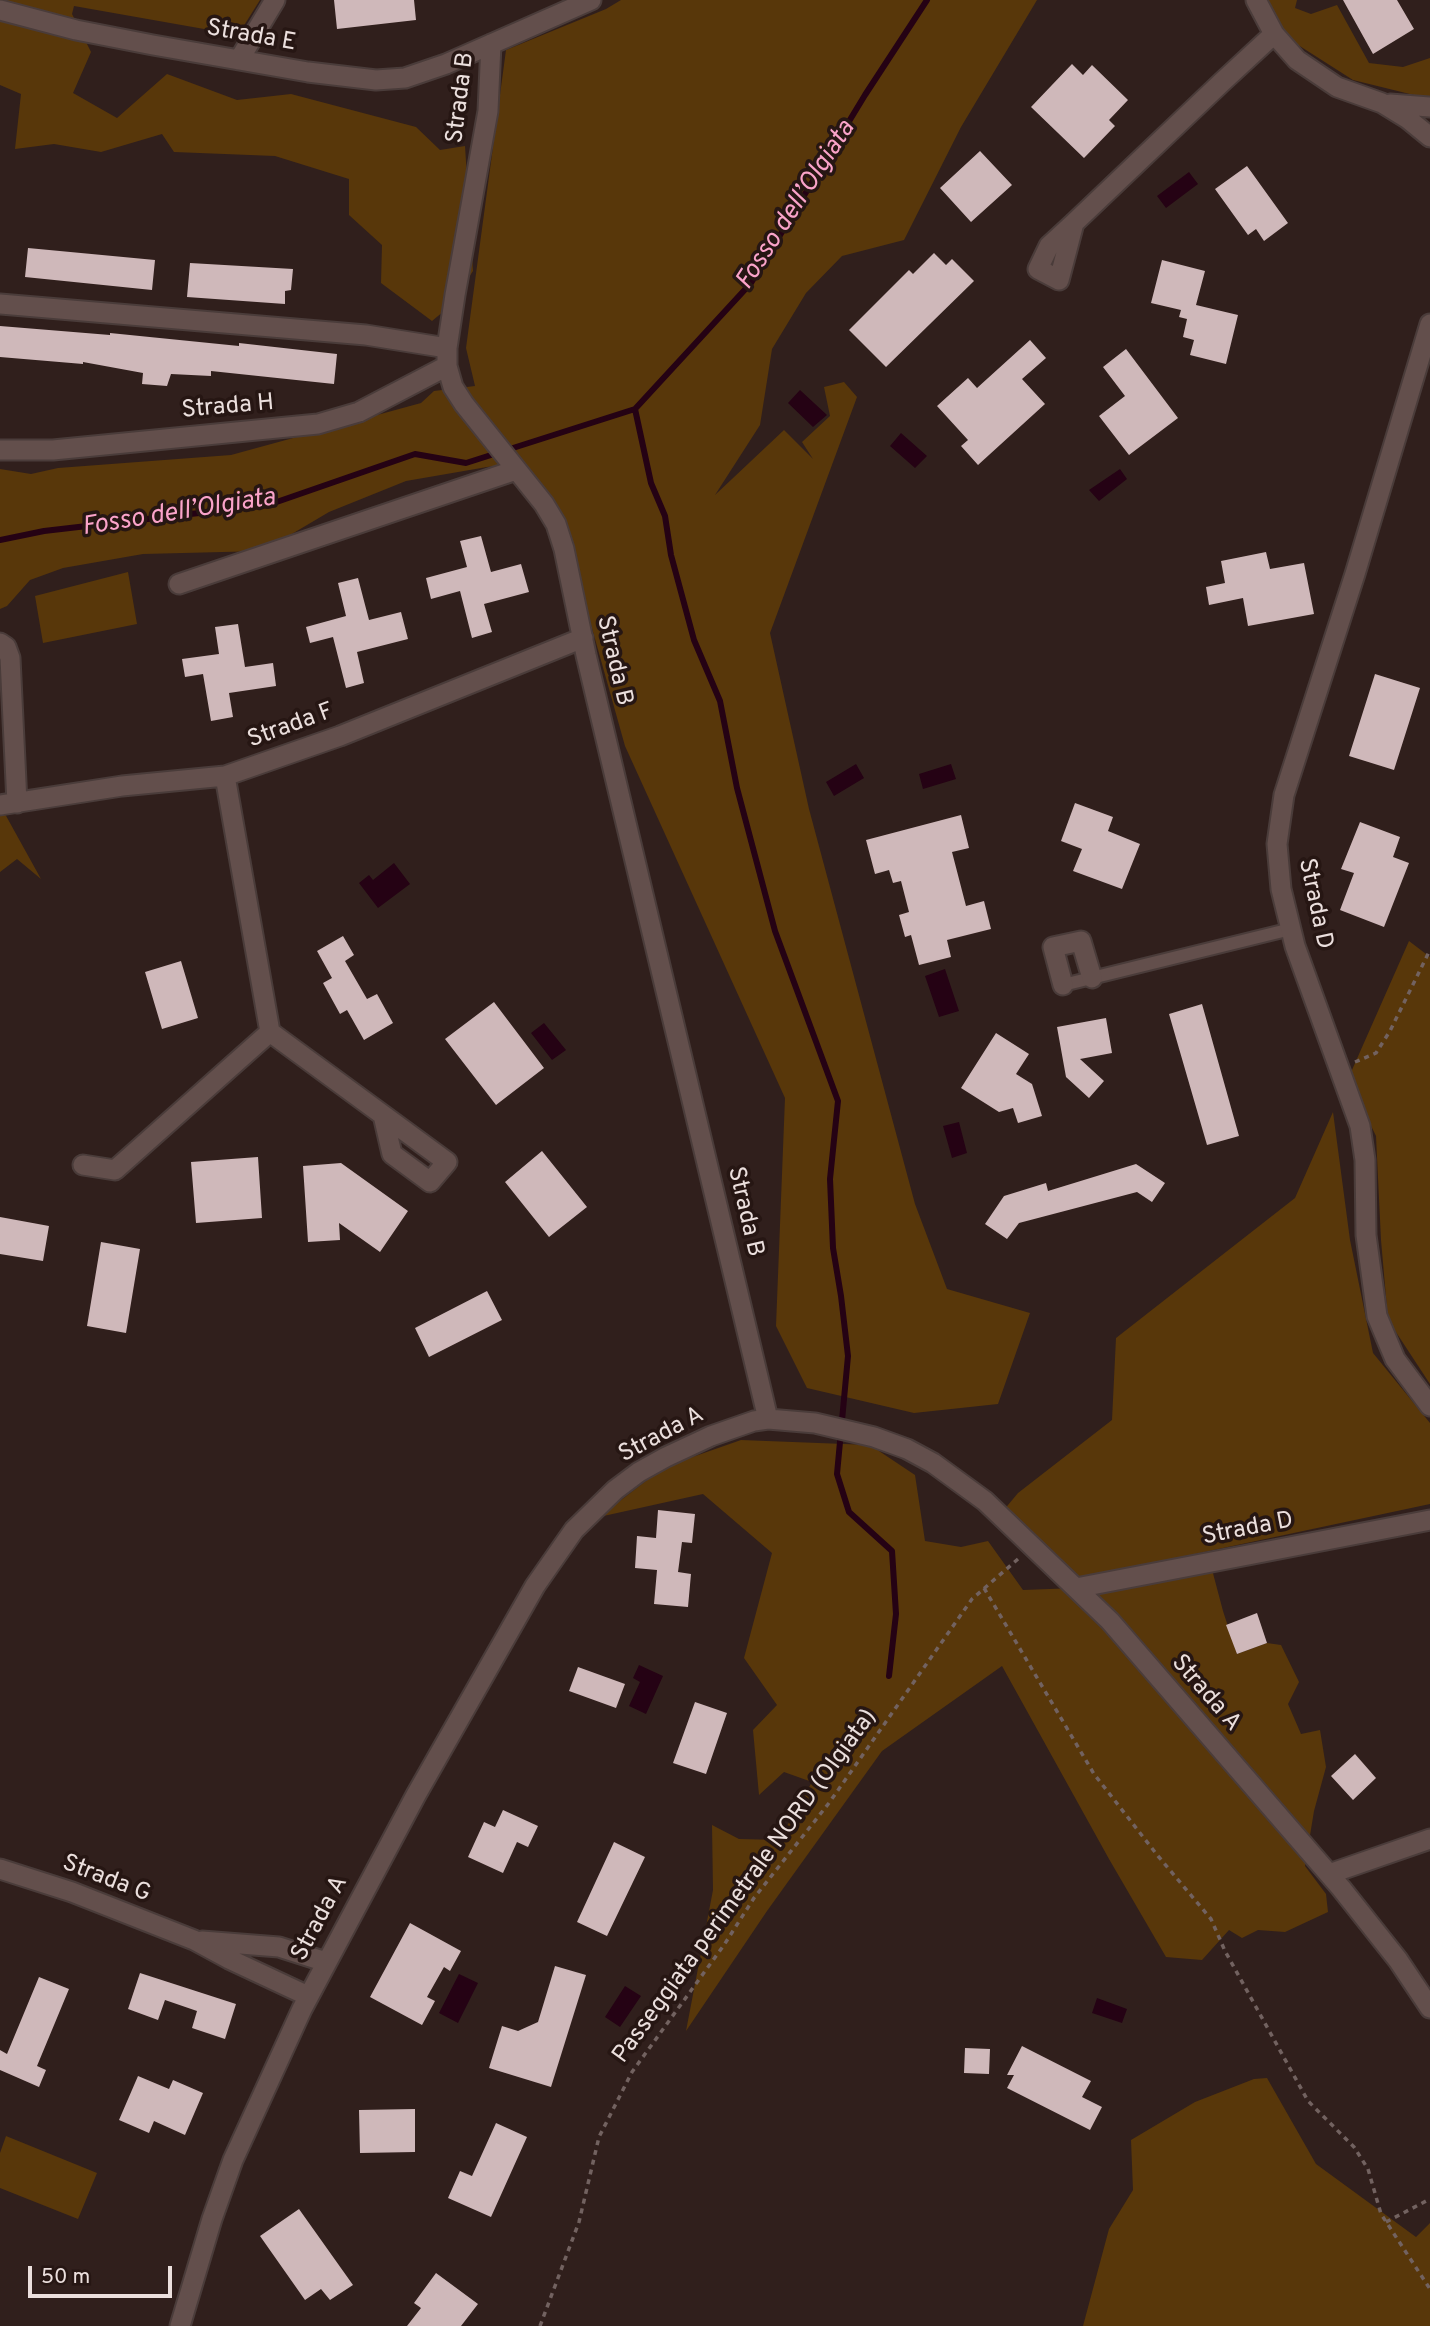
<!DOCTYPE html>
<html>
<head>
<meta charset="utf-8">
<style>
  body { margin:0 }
  #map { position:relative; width:1430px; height:2326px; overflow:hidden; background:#301f1c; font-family:Overpass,sans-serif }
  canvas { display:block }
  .scale { position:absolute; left:28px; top:2266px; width:144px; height:32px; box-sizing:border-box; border:4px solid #ebdfdd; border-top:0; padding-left:9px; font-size:21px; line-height:24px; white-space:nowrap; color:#ebdfdd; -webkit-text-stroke:5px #261613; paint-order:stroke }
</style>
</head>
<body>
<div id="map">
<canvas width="1430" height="2326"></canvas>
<div class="scale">50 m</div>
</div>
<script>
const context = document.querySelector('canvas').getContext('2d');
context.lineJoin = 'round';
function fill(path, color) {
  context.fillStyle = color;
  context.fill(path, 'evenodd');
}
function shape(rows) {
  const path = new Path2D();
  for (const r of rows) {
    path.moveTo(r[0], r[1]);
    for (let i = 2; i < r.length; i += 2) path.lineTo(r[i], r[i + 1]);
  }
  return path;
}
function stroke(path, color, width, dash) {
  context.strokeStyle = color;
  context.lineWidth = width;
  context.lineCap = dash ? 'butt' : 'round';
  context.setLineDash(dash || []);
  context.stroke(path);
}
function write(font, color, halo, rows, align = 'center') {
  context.font = font + ' Overpass,sans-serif';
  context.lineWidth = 7;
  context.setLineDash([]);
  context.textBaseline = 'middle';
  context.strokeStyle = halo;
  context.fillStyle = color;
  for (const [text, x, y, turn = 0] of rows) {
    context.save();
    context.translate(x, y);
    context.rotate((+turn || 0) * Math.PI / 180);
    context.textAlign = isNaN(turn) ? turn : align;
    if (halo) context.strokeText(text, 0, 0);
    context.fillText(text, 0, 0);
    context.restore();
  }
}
const green = shape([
  [0,0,260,0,238,35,74,6,72,14,91,52,73,93,117,118,167,74,237,100,291,94,416,127,440,150,465,146,473,271,450,306,432,321,381,283,382,245,349,215,349,179,275,156,174,152,162,134,101,152,54,144,15,149,21,94,0,85],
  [621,0,1037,0,961,127,904,240,842,256,806,293,772,349,760,425,715,495,784,430,813,459,802,442,830,416,824,387,844,382,857,397,770,633,809,809,915,1204,947,1289,1030,1313,998,1404,914,1413,807,1388,776,1326,785,1098,625,746,560,514,523,463,487,467,406,481,329,512,263,551,143,554,63,568,30,580,7,606,0,609,0,469,31,474,58,468,231,455,421,403,434,391,475,386,466,348,506,50,606,9],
  [1250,0,1297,0,1295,8,1311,14,1337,5,1369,63,1403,67,1430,58,1430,99,1353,80,1284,36],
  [128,572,137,624,43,643,35,596],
  [5,814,41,879,17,859,0,872,0,815],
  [1409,941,1430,957,1430,1384,1388,1320,1381,1240,1376,1136,1348,1079],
  [1333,1112,1350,1240,1373,1353,1430,1423,1430,1504,1068,1581,1003,1511,1018,1493,1112,1420,1116,1338,1295,1198],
  [741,1440,870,1445,915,1475,925,1541,961,1547,988,1541,1023,1590,1076,1588,1210,1562,1223,1611,1237,1654,1267,1643,1281,1645,1299,1682,1288,1704,1301,1734,1320,1730,1326,1767,1314,1811,1305,1866,1326,1894,1328,1912,1285,1932,1258,1930,1242,1938,1229,1930,1202,1960,1166,1957,1109,1859,1002,1666,882,1751,767,1911,686,2031,713,1890,712,1825,739,1839,779,1840,812,1782,784,1772,759,1795,753,1730,777,1705,744,1658,772,1553,703,1494,599,1517,664,1467],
  [1267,2078,1316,2164,1416,2237,1430,2223,1430,2326,1083,2326,1109,2229,1133,2190,1131,2140,1195,2102,1254,2079],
  [6,2136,97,2173,78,2219,0,2188,0,2153]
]);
const water = shape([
  [1189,172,1198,184,1166,208,1157,196],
  [800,390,827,415,813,427,788,403],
  [901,433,927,456,915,468,890,446],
  [1120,469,1127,479,1099,501,1089,490],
  [856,764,864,778,834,796,826,782],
  [951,764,956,779,923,789,919,774],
  [394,863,410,884,378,908,359,883,369,875,373,880],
  [945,969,959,1011,939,1017,925,976],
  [544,1023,566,1050,552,1060,531,1033],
  [959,1122,967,1153,952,1158,943,1126],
  [639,1665,663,1676,646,1714,629,1706,640,1682,633,1678],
  [459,1974,478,1983,458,2023,439,2013],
  [625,1986,641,1996,620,2027,605,2017],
  [1097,1998,1127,2009,1122,2023,1092,2013]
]);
const stream = shape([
  [635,409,651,483,665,516,671,555,694,640,720,701,737,788,775,931,838,1101,830,1179,833,1248,841,1296,848,1356,837,1474,849,1512,892,1551,896,1614,889,1676],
  [0,540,44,531,268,505,415,454,466,463,635,409,751,283,865,95,927,0]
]);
const building = shape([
  [334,0,414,0,416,20,337,29],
  [1343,0,1397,0,1414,29,1373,54],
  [1072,64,1083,75,1092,65,1128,100,1109,120,1115,126,1084,158,1031,107],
  [980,151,1012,185,971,222,940,188],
  [1247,166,1288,223,1264,241,1256,229,1248,235,1215,189],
  [28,248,155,260,152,290,25,277],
  [934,253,946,265,952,259,974,281,886,367,849,330,909,270,913,274],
  [1162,260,1205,271,1196,305,1238,315,1226,364,1190,355,1194,340,1183,337,1187,319,1179,317,1181,310,1151,303],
  [190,263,293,269,291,290,285,291,285,304,187,297],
  [0,326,110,335,110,333,239,346,239,343,337,354,334,384,211,371,211,376,171,374,167,386,142,384,143,373,83,362,83,364,0,357],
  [1030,340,1046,358,1022,379,1045,404,978,465,961,446,968,440,937,406,968,378,977,388],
  [1126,349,1178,418,1129,455,1099,416,1125,396,1103,367],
  [481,536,491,572,521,564,529,592,484,604,492,632,472,638,460,591,431,599,426,578,467,567,460,541],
  [1266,552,1270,569,1304,563,1314,614,1248,626,1243,598,1209,605,1206,587,1225,583,1221,561],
  [358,578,369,620,401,612,408,639,357,652,364,683,346,688,333,637,310,643,306,627,346,616,338,583],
  [238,624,245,667,273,663,276,686,229,693,233,717,211,721,203,674,185,677,182,659,219,654,215,627],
  [1375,674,1420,688,1394,770,1349,756],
  [1075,803,1113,817,1108,831,1140,844,1122,889,1073,871,1082,849,1061,841],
  [961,815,969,848,952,852,966,906,984,901,991,929,947,940,951,957,919,965,911,935,905,937,899,915,909,912,901,881,893,883,889,870,875,874,866,840],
  [1360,822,1400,837,1393,857,1409,863,1384,927,1340,910,1354,873,1341,869],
  [343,936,354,955,345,961,367,999,377,994,393,1023,364,1040,347,1010,340,1014,323,983,332,978,317,951],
  [181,961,198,1018,162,1029,145,972],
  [494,1002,544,1068,496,1105,445,1039],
  [1202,1004,1239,1136,1207,1145,1169,1014],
  [1106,1018,1112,1053,1080,1059,1104,1081,1089,1098,1066,1077,1057,1027],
  [996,1033,1029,1054,1016,1074,1032,1084,1042,1116,1018,1123,1013,1108,999,1112,961,1088],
  [542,1151,587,1207,549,1237,505,1182],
  [258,1157,262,1218,196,1223,191,1162],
  [341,1163,408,1211,380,1252,339,1223,340,1240,308,1242,303,1166],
  [1136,1164,1165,1183,1152,1202,1137,1192,1019,1223,1007,1239,985,1224,1004,1196,1046,1183,1048,1191],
  [0,1217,49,1226,43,1261,0,1254],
  [101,1242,140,1249,126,1333,87,1326],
  [487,1291,502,1320,429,1357,415,1328],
  [658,1510,695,1514,692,1543,682,1542,678,1572,691,1574,688,1607,654,1604,657,1570,635,1568,637,1536,656,1538],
  [1257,1613,1267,1643,1237,1654,1226,1625],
  [578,1667,625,1684,616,1708,569,1691],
  [695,1702,727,1713,706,1774,673,1763],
  [1355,1754,1376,1778,1353,1800,1331,1776],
  [503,1810,538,1826,528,1847,517,1842,503,1873,468,1857,484,1822,495,1827],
  [614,1842,645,1857,607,1936,577,1922],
  [410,1923,461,1951,450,1971,444,1967,427,1997,435,2001,422,2025,370,1997],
  [555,1966,586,1975,551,2087,489,2068,502,2026,518,2031,538,2022],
  [140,1973,236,2004,225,2039,192,2028,197,2011,165,2000,158,2020,128,2009],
  [39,1977,69,1989,37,2066,46,2070,39,2087,0,2070,0,2050,7,2054],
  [1022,2046,1091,2081,1082,2097,1102,2107,1090,2130,1007,2088,1014,2075,1007,2075],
  [965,2048,990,2049,989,2074,964,2073],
  [138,2076,169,2089,173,2080,203,2093,185,2135,154,2121,149,2133,119,2120],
  [415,2109,415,2152,360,2153,359,2110],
  [496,2123,527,2137,491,2217,448,2198,460,2171,472,2176],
  [299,2209,353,2285,330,2300,321,2289,305,2300,260,2236],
  [436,2273,478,2304,461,2326,407,2326,421,2308,414,2303]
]);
const path = shape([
  [1355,1062,1376,1053,1390,1031,1430,950],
  [984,1588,1094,1774,1158,1856,1211,1919,1225,1951,1308,2101,1354,2147,1368,2169,1381,2214,1430,2289],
  [1386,2222,1430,2199],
  [540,2326,579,2222,599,2137,632,2072,724,1945,754,1898,829,1803,972,1599,1018,1559]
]);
const service = shape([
  [1063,985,1291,929]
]);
const minor = shape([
  [1256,0,1274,34,1297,60,1337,87,1382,103,1408,119,1430,137],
  [0,10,76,30,153,45,308,72,376,80,405,78,446,64,591,0],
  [491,44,488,111,455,295,447,348,447,366,453,387,464,404,544,504,556,524,564,549,586,655,768,1419],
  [239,60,275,0],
  [1390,104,1430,107],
  [1074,223,1059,280,1038,269,1049,246,1074,223,1221,83,1274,34],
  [0,304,366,335,447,348],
  [1430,324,1355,574,1284,795,1277,844,1281,889,1295,946,1360,1126,1365,1160,1366,1235,1377,1316,1395,1359,1430,1406],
  [0,450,53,450,318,424,359,412,447,366],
  [179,584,516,470],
  [0,643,6,647,10,658,17,803],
  [225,776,270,1032],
  [0,805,122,786,225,776,340,736,583,638],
  [1063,985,1053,947,1081,941,1092,978],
  [83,1165,115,1170,270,1032,383,1115,447,1162,430,1182,392,1154,383,1115],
  [1076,1588,1430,1520],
  [0,1869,72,1892,194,1940,229,1959,308,1996],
  [1329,1874,1430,1839],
  [202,1941,279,1947,326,1962],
  [180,2326,212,2219,233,2160,302,2009,416,1795,535,1586,574,1530,615,1490,639,1472,666,1457,711,1436,754,1421,768,1419,815,1423,874,1437,907,1449,933,1463,985,1501,1110,1621,1341,1888,1398,1960,1430,2008]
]);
const streetNames = [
  ["Strada E",251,37,10],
  ["Strada B",462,98,-83],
  ["Strada H",228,408,-5],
  ["Strada B",613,661,77],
  ["Strada F",291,727,-20],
  ["Strada D",1314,904,78],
  ["Strada B",744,1212,77],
  ["Strada A",662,1436,-28],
  ["Strada D",1248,1530,-11],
  ["Strada A",1205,1694,49],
  ["Strada G",106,1880,21],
  ["Passeggiata perimetrale NORD (Olgiata)",746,1887,-54],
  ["Strada A",321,1919,-62]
];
const waterNames = [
  ["Fosso dell’Olgiata",797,206,-57],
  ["Fosso dell’Olgiata",179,514,-9]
];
fill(green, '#58370a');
fill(water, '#250214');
stroke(stream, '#250214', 6);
fill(building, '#cfb8ba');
stroke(service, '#4a3c3a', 16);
stroke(minor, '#4a3c3a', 23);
stroke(path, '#726260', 3.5, [5, 5]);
stroke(service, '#634f4c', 12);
stroke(minor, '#634f4c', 19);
write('24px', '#ebdfdd', '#261613', streetNames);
write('italic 26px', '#faa3c9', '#261613', waterNames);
</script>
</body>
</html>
